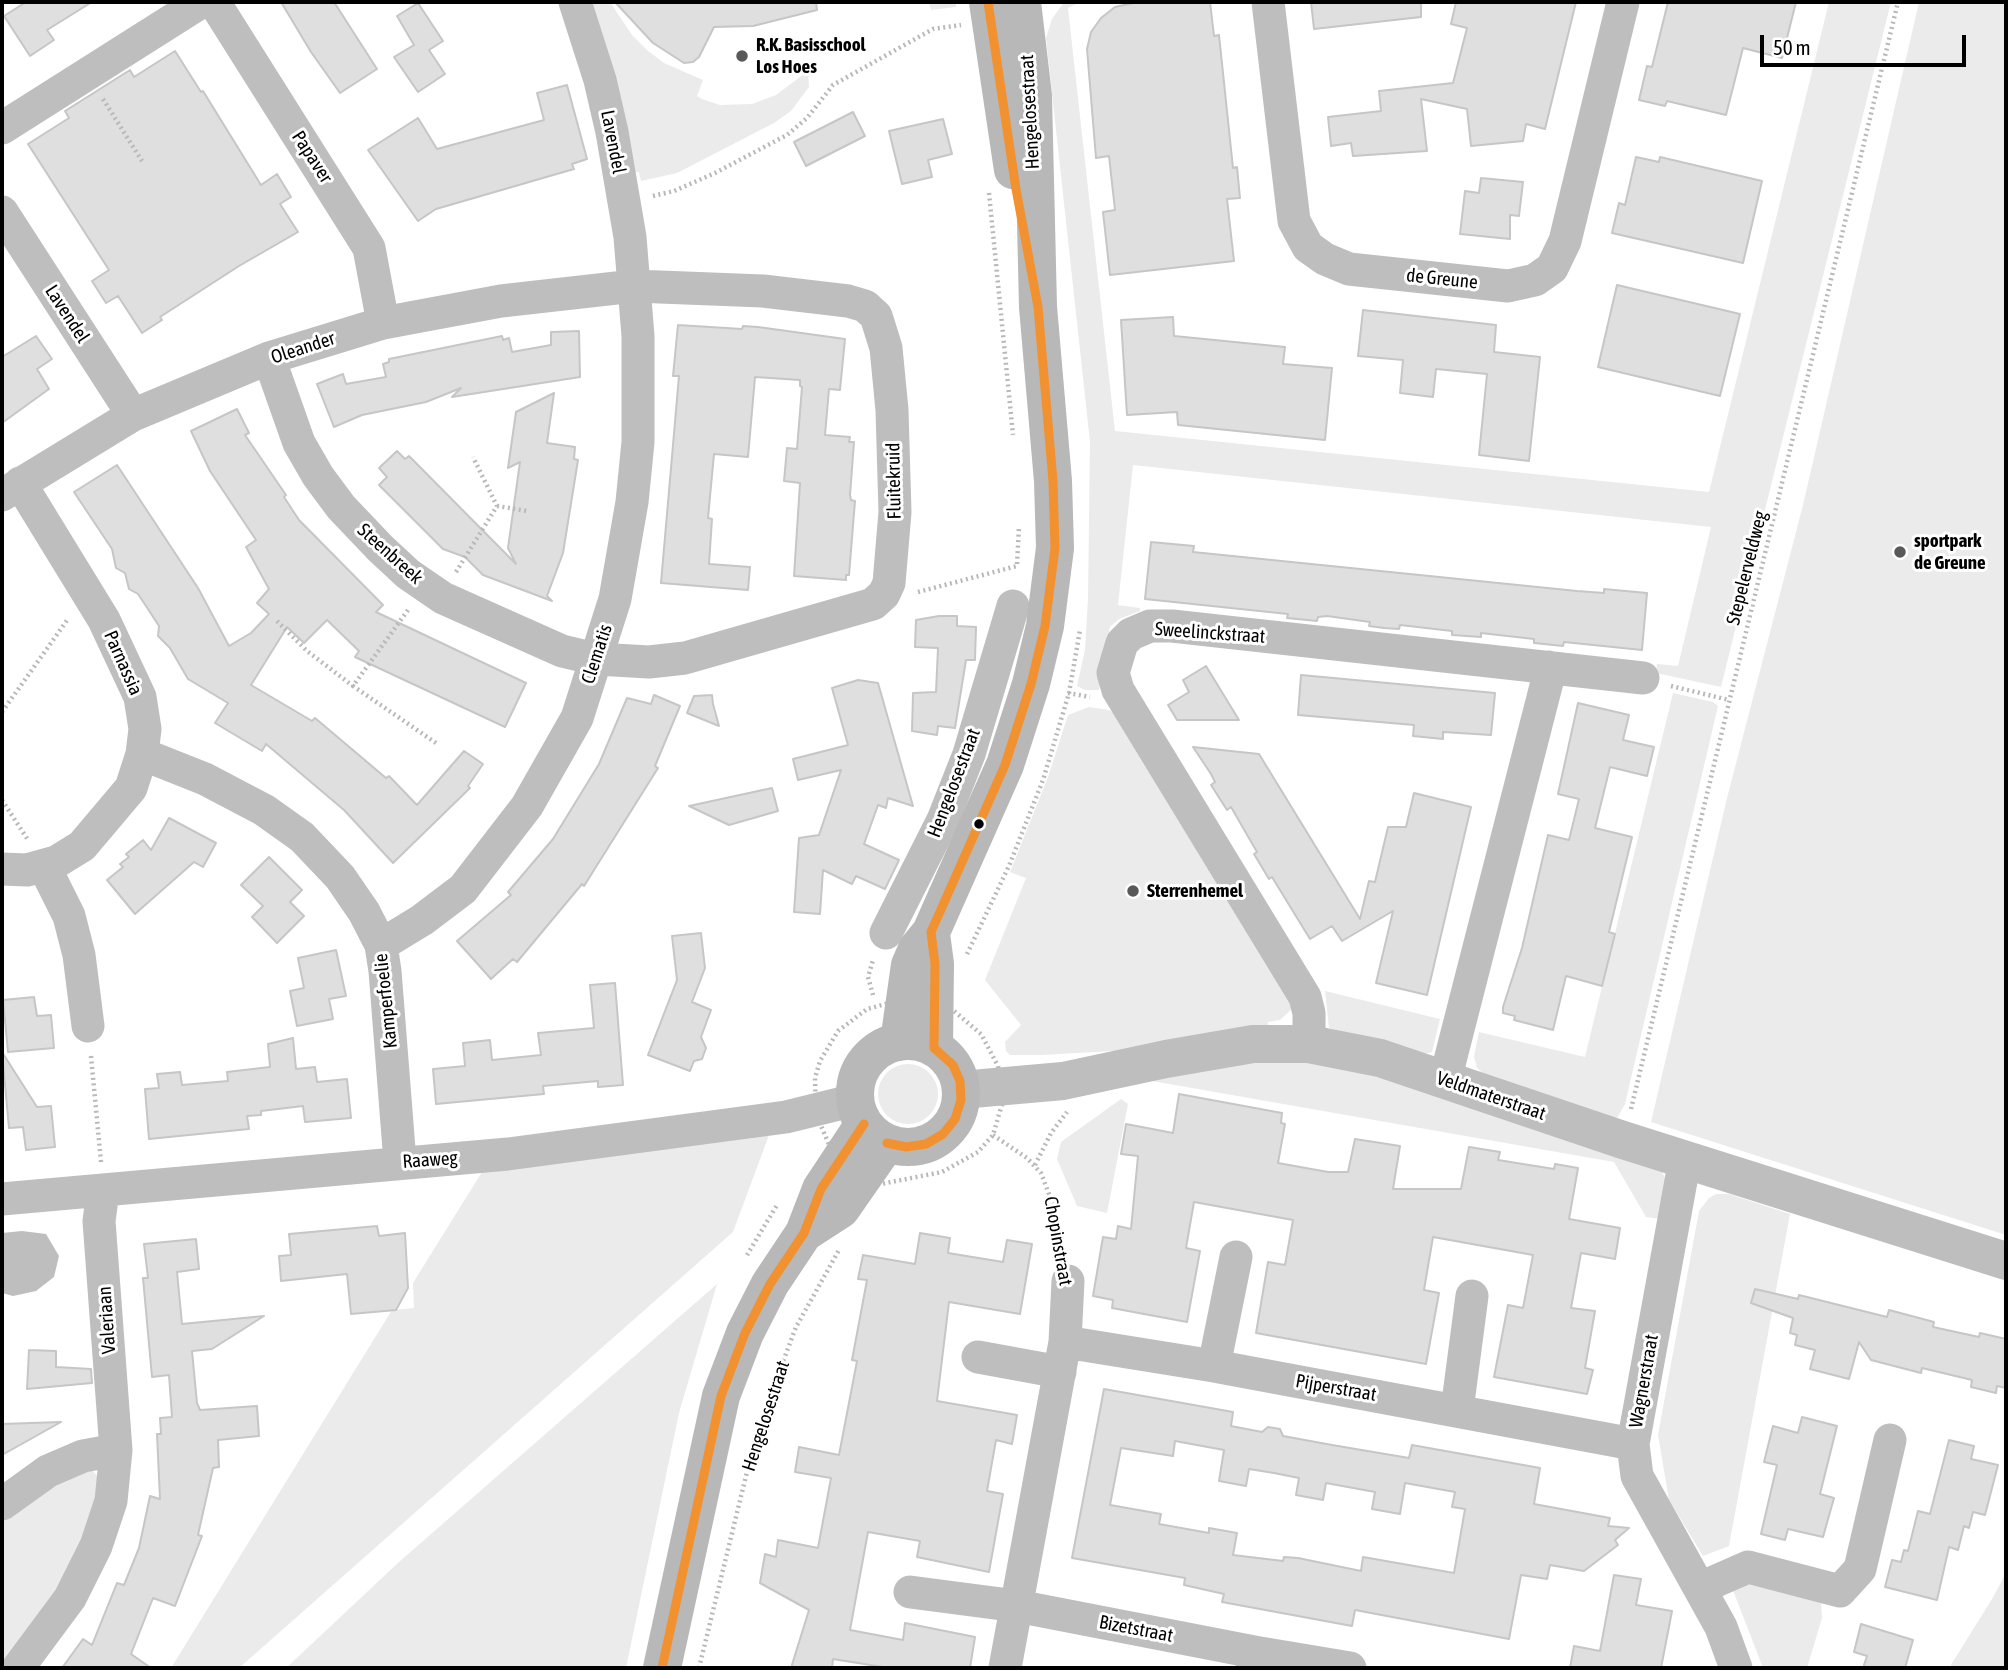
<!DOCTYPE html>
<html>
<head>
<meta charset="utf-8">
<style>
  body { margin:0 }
  #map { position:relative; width:2008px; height:1670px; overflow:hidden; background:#fff; font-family:"Asap Condensed",sans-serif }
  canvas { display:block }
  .frame { position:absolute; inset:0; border:4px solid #000; pointer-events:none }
  .scale { position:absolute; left:1760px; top:35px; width:206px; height:32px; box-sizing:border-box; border:4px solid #000; border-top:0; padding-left:9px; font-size:21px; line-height:24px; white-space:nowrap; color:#000; -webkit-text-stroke:5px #fff; paint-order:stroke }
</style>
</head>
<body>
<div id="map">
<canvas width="2008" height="1670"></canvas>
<div class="frame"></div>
<div class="scale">50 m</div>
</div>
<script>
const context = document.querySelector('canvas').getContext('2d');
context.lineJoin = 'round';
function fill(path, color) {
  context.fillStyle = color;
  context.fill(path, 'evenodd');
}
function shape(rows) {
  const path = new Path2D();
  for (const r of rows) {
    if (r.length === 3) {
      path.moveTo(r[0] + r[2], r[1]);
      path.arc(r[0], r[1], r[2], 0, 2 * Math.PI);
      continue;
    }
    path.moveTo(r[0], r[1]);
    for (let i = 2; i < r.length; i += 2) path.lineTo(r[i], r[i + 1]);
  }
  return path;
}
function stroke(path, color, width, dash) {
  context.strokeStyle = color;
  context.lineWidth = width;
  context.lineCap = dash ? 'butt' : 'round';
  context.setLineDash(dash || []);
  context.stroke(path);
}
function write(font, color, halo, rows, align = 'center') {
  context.font = font + ' "Asap Condensed",sans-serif';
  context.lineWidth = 6;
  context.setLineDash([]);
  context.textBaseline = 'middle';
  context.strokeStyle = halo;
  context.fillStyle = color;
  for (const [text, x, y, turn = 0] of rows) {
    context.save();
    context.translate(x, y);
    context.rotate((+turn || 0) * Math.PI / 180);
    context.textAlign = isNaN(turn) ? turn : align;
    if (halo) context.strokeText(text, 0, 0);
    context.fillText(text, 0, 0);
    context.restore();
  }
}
const green = shape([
  [588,2,610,2,632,35,647,50,664,63,703,80,697,96,702,99,720,105,752,104,776,95,808,71,809,87,791,111,774,123,677,173,641,181,639,172,632,173],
  [929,2,956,2,956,7,931,10],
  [1064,2,1080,2,1068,8,1115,431,1709,492,1829,2,1891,2,1721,687,1656,673,1657,664,1678,666,1711,527,1133,465,1118,605,1140,608,1140,611,1119,619,1110,627,1099,690,1085,690,1077,686,1085,650,1088,598,1090,442,1046,38,1052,19],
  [1919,2,2006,2,2006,1235,1651,1122,1727,798,1803,505],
  [1673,693,1713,702,1718,706,1625,1104,1616,1120,1487,1077,1477,1068,1474,1056,1479,1032,1585,1057],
  [1089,707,1109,710,1118,715,1294,1007,1280,1020,1268,1022,1267,1028,1149,1049,1042,1055,1010,1055,1006,1051,1005,1042,1021,1025,985,980,1026,878,1010,872,1048,777,1068,715],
  [1325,991,1440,1019,1432,1052,1424,1054,1329,1028],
  [1242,1056,1356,1068,1661,1170,1669,1186,1661,1219,1646,1217,1614,1162,1152,1081],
  [908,1094,30],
  [1121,1099,1128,1104,1107,1213,1077,1206,1057,1159,1061,1142],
  [772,1127,733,1232,239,1668,171,1668,392,1310,414,1308,413,1283,482,1172],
  [1716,1194,1729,1194,1790,1214,1729,1546,1703,1556,1669,1500,1658,1435,1699,1211,1709,1198],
  [717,1284,679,1413,626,1668,286,1668,399,1562],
  [91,1469,100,1479,87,1532,52,1601,2,1666,2,1519,44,1490],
  [2006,1573,2006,1668,1949,1668,1992,1599],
  [1729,1580,1821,1601,1822,1618,1807,1668,1763,1668]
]);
const water = shape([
  [22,1231,46,1234,59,1256,54,1277,36,1291,13,1296,2,1293,2,1233]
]);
const building = shape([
  [26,2,92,2,47,30,54,40,30,56,4,16,26,2],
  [281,2,334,2,377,69,340,93,311,52,281,2],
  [615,2,816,2,817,10,753,26,714,27,699,57,693,62,684,63,653,43,615,2],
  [1138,2,1210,2,1214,36,1219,35,1233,168,1237,167,1240,198,1227,199,1234,261,1110,275,1103,212,1115,210,1109,156,1096,158,1087,49,1091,32,1101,18,1115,7,1138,2],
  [1311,2,1421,2,1421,17,1314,29,1311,2],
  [1456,2,1576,2,1545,129,1526,124,1523,141,1471,146,1467,109,1421,99,1427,151,1353,156,1351,143,1331,146,1328,117,1381,111,1379,91,1453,83,1467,28,1451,24,1456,2],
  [1668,2,1796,2,1782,58,1743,48,1726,115,1667,101,1665,106,1639,100,1647,66,1652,67,1668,2],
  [418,3,443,41,429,50,445,74,418,92,394,57,414,45,397,16,418,3],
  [175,51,201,92,203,91,261,185,277,174,291,197,280,204,298,232,239,266,160,317,162,320,142,333,118,296,106,303,92,281,109,270,28,144,69,118,65,111,130,70,134,77,175,51],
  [567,85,587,159,572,164,574,169,436,209,418,221,368,150,418,118,437,149,544,120,537,93,567,85],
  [853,112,865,136,806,166,794,142,853,112],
  [943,119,952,154,928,160,932,177,902,184,889,131,943,119],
  [1636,157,1659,162,1660,157,1762,181,1743,263,1612,233,1619,203,1625,205,1636,157],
  [1481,178,1523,182,1519,216,1510,215,1510,239,1460,234,1465,191,1479,193,1481,178],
  [1617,285,1740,314,1720,396,1598,367,1617,285],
  [1363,310,1496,325,1494,352,1540,357,1529,461,1479,455,1487,374,1436,369,1433,397,1400,393,1403,360,1358,356,1363,310],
  [1173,317,1174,336,1285,347,1283,364,1332,368,1325,440,1178,425,1177,412,1127,415,1121,320,1173,317],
  [678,325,742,329,743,326,758,327,845,339,840,390,829,389,825,435,850,437,849,442,854,442,850,495,851,500,855,501,849,575,846,575,846,580,794,576,800,483,784,481,787,448,797,449,802,387,800,386,800,380,755,377,748,457,714,454,708,518,712,519,709,564,750,567,748,590,661,583,679,376,673,376,678,325],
  [579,331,580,377,452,397,461,388,426,402,362,415,334,427,317,384,343,374,346,384,386,377,383,364,389,362,389,359,502,336,503,340,509,338,512,352,551,345,551,332,579,331],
  [36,336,52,359,37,369,49,389,2,423,2,357,36,336],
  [554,393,547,443,575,447,574,459,578,460,563,553,547,596,552,601,483,575,465,557,443,549,379,485,387,477,379,468,397,451,405,459,409,456,516,564,508,548,520,462,508,468,516,412,554,393],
  [237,409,249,433,245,435,286,495,284,497,299,520,383,605,376,612,526,683,505,727,355,657,359,651,327,620,304,643,287,627,251,685,312,721,315,718,386,778,389,776,417,805,464,751,483,764,468,786,470,788,393,863,344,810,266,744,262,751,215,723,228,703,188,679,170,648,158,636,159,626,146,606,138,594,129,589,125,573,116,568,112,549,74,492,117,465,198,588,229,646,251,633,269,614,257,603,269,589,246,547,256,540,210,471,191,431,237,409],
  [1151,542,1194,546,1193,552,1577,591,1604,593,1604,589,1647,593,1642,650,1564,642,1563,646,1534,643,1534,639,1481,633,1481,637,1452,635,1452,631,1400,625,1399,629,1384,628,1369,626,1370,622,1327,616,1318,617,1317,621,1287,618,1288,614,1145,599,1151,542],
  [939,616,957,616,957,626,976,627,975,660,966,660,955,728,938,726,937,735,912,731,913,693,936,692,938,648,915,647,916,620,939,616],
  [1206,666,1239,720,1177,720,1168,705,1189,692,1183,680,1206,666],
  [1301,675,1495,693,1491,735,1443,732,1443,739,1413,736,1414,725,1298,715,1301,675],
  [858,680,878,683,913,806,888,798,886,808,878,805,864,844,899,860,885,889,856,876,852,884,823,870,820,914,794,912,799,838,819,835,841,770,798,780,793,759,848,745,832,688,858,680],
  [654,695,680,706,655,766,658,768,584,886,582,884,517,962,513,959,491,979,457,941,511,895,508,892,553,839,599,764,627,698,651,704,654,695],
  [712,695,713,704,719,726,687,713,694,696,712,695],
  [1578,703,1629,715,1623,740,1654,747,1647,776,1610,767,1595,828,1632,837,1609,932,1615,934,1602,986,1566,976,1553,1030,1514,1020,1515,1016,1503,1013,1503,1007,1522,948,1548,835,1569,840,1579,799,1558,794,1578,703],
  [1193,747,1259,754,1360,919,1369,881,1375,882,1388,827,1406,827,1414,793,1471,807,1427,995,1376,983,1393,911,1342,941,1332,926,1310,939,1272,877,1269,879,1254,854,1257,852,1231,807,1227,810,1211,785,1215,782,1211,774,1193,747],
  [772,788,778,811,729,825,689,806,772,788],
  [169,818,216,843,203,867,194,862,135,914,107,880,123,867,120,864,129,857,126,854,143,840,151,850,169,818],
  [269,857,302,890,290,902,304,916,277,943,252,917,263,906,241,885,269,857],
  [701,933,705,968,692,1002,711,1010,701,1037,706,1048,702,1059,694,1061,690,1071,648,1055,677,980,672,936,701,933],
  [336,950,346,996,329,999,333,1019,297,1026,290,991,304,988,298,958,336,950],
  [615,983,623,1085,598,1087,598,1081,543,1086,544,1094,436,1104,433,1069,465,1066,463,1043,490,1040,492,1060,541,1055,538,1033,594,1028,590,985,615,983],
  [34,997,37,1016,51,1015,54,1048,8,1052,3,1000,34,997],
  [293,1038,296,1069,315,1067,317,1082,347,1079,351,1118,305,1122,303,1106,261,1111,261,1115,247,1116,249,1129,149,1139,145,1089,159,1088,157,1074,180,1072,182,1085,228,1081,227,1072,270,1067,268,1044,293,1038],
  [2,1052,37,1107,51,1106,55,1147,26,1150,23,1127,9,1128,2,1052],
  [1179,1094,1282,1113,1281,1123,1285,1124,1278,1163,1328,1172,1348,1172,1355,1139,1400,1146,1393,1189,1461,1189,1469,1147,1500,1152,1498,1160,1554,1169,1555,1164,1578,1168,1569,1219,1620,1228,1615,1259,1581,1253,1571,1308,1595,1311,1585,1368,1593,1370,1587,1394,1494,1377,1508,1305,1523,1308,1533,1255,1433,1237,1424,1290,1439,1293,1426,1364,1256,1333,1268,1262,1285,1265,1293,1220,1194,1202,1186,1248,1200,1251,1187,1322,1112,1308,1113,1300,1093,1296,1103,1237,1116,1239,1118,1226,1131,1229,1138,1156,1121,1154,1126,1124,1173,1133,1179,1094],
  [377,1226,379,1236,405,1233,408,1288,396,1310,351,1314,347,1274,281,1281,279,1256,291,1255,289,1234,377,1226],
  [920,1233,950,1238,948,1253,1003,1262,1007,1240,1032,1244,1020,1314,949,1302,937,1401,1017,1415,1012,1444,996,1440,987,1491,1003,1494,989,1572,917,1557,920,1541,868,1532,850,1630,903,1640,905,1623,975,1637,970,1668,889,1668,833,1659,832,1668,791,1668,809,1610,760,1583,765,1554,776,1557,778,1540,818,1548,831,1478,795,1472,799,1447,839,1455,857,1361,852,1360,867,1280,858,1279,863,1255,915,1264,920,1233],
  [196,1239,199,1269,177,1272,182,1324,264,1316,212,1349,192,1351,197,1403,200,1410,257,1406,259,1436,218,1440,219,1467,213,1468,198,1535,202,1536,175,1606,153,1598,131,1654,151,1668,62,1668,83,1639,92,1645,117,1583,124,1585,139,1548,150,1496,160,1499,157,1434,161,1434,160,1418,172,1417,169,1375,152,1377,143,1278,148,1278,144,1244,196,1239],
  [1755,1289,1798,1299,1799,1295,1887,1317,1889,1310,1934,1322,1933,1327,1979,1337,1980,1333,2006,1339,2006,1388,1997,1386,1996,1393,1971,1387,1972,1380,1922,1368,1921,1373,1871,1360,1859,1342,1849,1379,1810,1369,1815,1350,1795,1345,1797,1335,1790,1333,1793,1318,1751,1303,1755,1289],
  [29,1350,56,1351,56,1367,91,1369,92,1383,27,1389,29,1350],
  [1104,1389,1233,1412,1231,1426,1262,1432,1268,1427,1280,1429,1283,1436,1332,1445,1409,1458,1412,1445,1540,1468,1534,1504,1610,1518,1608,1526,1629,1528,1615,1540,1618,1545,1584,1571,1550,1565,1547,1579,1521,1575,1509,1639,1355,1610,1352,1626,1222,1602,1224,1594,1184,1585,1185,1578,1072,1558,1104,1389],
  [1175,1441,1224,1450,1219,1481,1246,1486,1249,1469,1274,1473,1299,1478,1296,1495,1323,1500,1326,1483,1375,1492,1372,1509,1400,1514,1405,1483,1455,1492,1452,1507,1465,1509,1454,1573,1363,1557,1361,1571,1298,1558,1284,1557,1283,1561,1233,1555,1237,1533,1209,1528,1209,1533,1159,1524,1161,1514,1110,1505,1121,1448,1173,1456,1175,1441],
  [1802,1417,1837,1426,1820,1494,1834,1498,1823,1537,1788,1529,1785,1540,1761,1534,1777,1465,1764,1462,1773,1426,1798,1433,1802,1417],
  [61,1422,2,1455,2,1424,61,1422],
  [1949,1440,1974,1446,1971,1459,1998,1465,1985,1515,1973,1512,1969,1528,1964,1526,1958,1550,1949,1547,1937,1600,1885,1587,1892,1560,1901,1562,1904,1550,1908,1551,1918,1511,1930,1514,1949,1440],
  [1614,1575,1641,1579,1636,1605,1672,1611,1661,1668,1570,1668,1574,1646,1600,1651,1614,1575],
  [1861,1624,1913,1640,1905,1668,1863,1668,1867,1656,1854,1652,1861,1624]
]);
const path = shape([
  [103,99,142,161],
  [989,193,1013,435],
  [653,196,674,191,715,173,787,135,807,118,833,85,933,29,961,25],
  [497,506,527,511],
  [1017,564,1019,527],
  [456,572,497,506,473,457],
  [918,592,1017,566],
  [408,610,353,686,436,743],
  [277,621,307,651,353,686],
  [1671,686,1729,700],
  [1068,693,1090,697],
  [2,712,68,619],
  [2,800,28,840],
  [967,954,1009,866,1043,780,1069,693,1080,630],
  [873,995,868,977,873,960],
  [901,1000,937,1004,954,1011,981,1034,998,1066,1003,1101,993,1135,978,1152,942,1172,881,1184,855,1172,830,1147,816,1114,815,1078,820,1061,838,1031,867,1009,901,1000],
  [91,1056,101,1162],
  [1631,1109,1898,2],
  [993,1135,1027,1158,1041,1173,1055,1210,1063,1253],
  [1035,1165,1051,1133,1067,1112],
  [747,1255,777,1205],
  [699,1668,757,1431,796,1327,839,1250]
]);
const minor = shape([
  [214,2,369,248,383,323],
  [1268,2,1294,221,1308,247,1325,259,1349,269,1508,286,1535,280,1552,268,1565,241,1623,2],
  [2,128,201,2],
  [2,212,133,415],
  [2,495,133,415,269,358,383,323,501,301,634,286,763,291,848,301,865,306,876,316,886,348,892,410,895,512,889,583,884,594,873,604,685,658,649,662,596,659,562,651,443,598,408,574,380,548,341,507,318,476,299,443,269,358],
  [142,754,205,779,264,810,302,837,340,877,364,912,381,945,385,971,400,1162],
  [44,866,69,916,79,955,88,1026],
  [2,869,27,870,56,862,82,846,131,788,142,754,145,729,140,697,104,620,20,483],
  [886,933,943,820,969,754,1013,606],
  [381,945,422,920,463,889,527,806,577,718,615,599,632,502,638,442,638,336,630,237,612,132,600,80,575,2],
  [1309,1044,1309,1013,1305,997,1118,690,1113,673,1122,643,1131,634,1150,626,1172,626,1643,678],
  [1445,1080,1547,682,1548,667],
  [1685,1159,1633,1444,1637,1476,1721,1627,1736,1668],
  [2,1199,508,1154,786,1117,855,1100],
  [1065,1342,1214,1366,1633,1444],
  [978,1357,1060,1372],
  [1214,1366,1236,1257],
  [1457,1410,1472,1296],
  [2,1504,48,1471,83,1456,116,1450],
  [1700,1588,1748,1567,1840,1591,1860,1569,1890,1440],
  [910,1592,1017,1606,1254,1652,1252,1668],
  [1254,1652,1350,1668],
  [18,1668,70,1598,96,1546,111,1501,116,1450,99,1221,103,1191],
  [1005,1668,1065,1342,1068,1281]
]);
const tertiary = shape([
  [961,1090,1063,1081,1166,1059,1253,1044,1309,1044,1380,1058,1623,1140,2006,1261]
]);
const secondary = shape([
  [988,2,1013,170],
  [931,934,935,964,934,1048],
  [908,1094,53],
  [899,1042,910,965,917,949,931,932,1005,765,1031,684,1045,626,1055,548,1053,481,1038,307,1033,96,1022,2],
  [804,1233,841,1209,887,1143],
  [662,1668,721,1396,745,1333,770,1284,804,1233,821,1189,864,1124]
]);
const bus1 = shape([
  [934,1048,935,964,931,932,1005,765,1031,684,1045,626,1055,548,1053,481,1038,307,1016,189,988,2],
  [887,1143,906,1147,926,1144,943,1134,955,1119,961,1100,960,1081,953,1065,934,1048],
  [662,1668,721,1396,745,1333,770,1284,804,1233,821,1189,864,1124]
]);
const markers = [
  [742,56,7,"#595959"],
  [1900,552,7,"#595959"],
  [979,824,6,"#000"],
  [1133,891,7,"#595959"]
];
const poiNames = [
  ["R.K. Basisschool",756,45],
  ["Los Hoes",756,67],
  ["sportpark",1914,541],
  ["de Greune",1914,563],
  ["Sterrenhemel",1147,891]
];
const streetNames = [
  ["Hengelosestraat",1030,112,-93],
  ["Lavendel",613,142,79],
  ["Papaver",312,157,57],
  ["de Greune",1442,279,6],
  ["Lavendel",67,314,57],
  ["Oleander",303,348,-18],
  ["Fluitekruid",894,481,-91],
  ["Steenbreek",390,554,42],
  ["Stepelerveldweg",1747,568,-76],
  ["Sweelinckstraat",1210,633,4],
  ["Clematis",597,654,-72],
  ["Parnassia",123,663,66],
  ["Hengelosestraat",954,783,-69],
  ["Kamperfoelie",386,1001,-96],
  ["Veldmaterstraat",1491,1096,19],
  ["Raaweg",430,1160,-4],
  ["Chopinstraat",1058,1241,80],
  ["Valeriaan",107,1320,-94],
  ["Wagnerstraat",1644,1381,-80],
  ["Pijperstraat",1336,1388,10],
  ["Hengelosestraat",766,1416,-72],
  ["Bizetstraat",1136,1629,11]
];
fill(green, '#ebebeb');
fill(water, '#bebebe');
fill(building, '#dfdfdf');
stroke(building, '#c6c6c6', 2);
stroke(path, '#b9b9b9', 4.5, [2, 3.5]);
stroke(minor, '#bebebe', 33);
stroke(tertiary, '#bebebe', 38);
stroke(secondary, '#b8b8b8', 38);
stroke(bus1, '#f29130', 9);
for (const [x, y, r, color] of markers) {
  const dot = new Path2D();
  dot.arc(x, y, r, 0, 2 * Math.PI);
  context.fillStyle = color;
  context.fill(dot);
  stroke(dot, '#fff', 2.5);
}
write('bold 19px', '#000', '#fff', poiNames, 'left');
write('19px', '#000', '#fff', streetNames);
</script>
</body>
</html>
